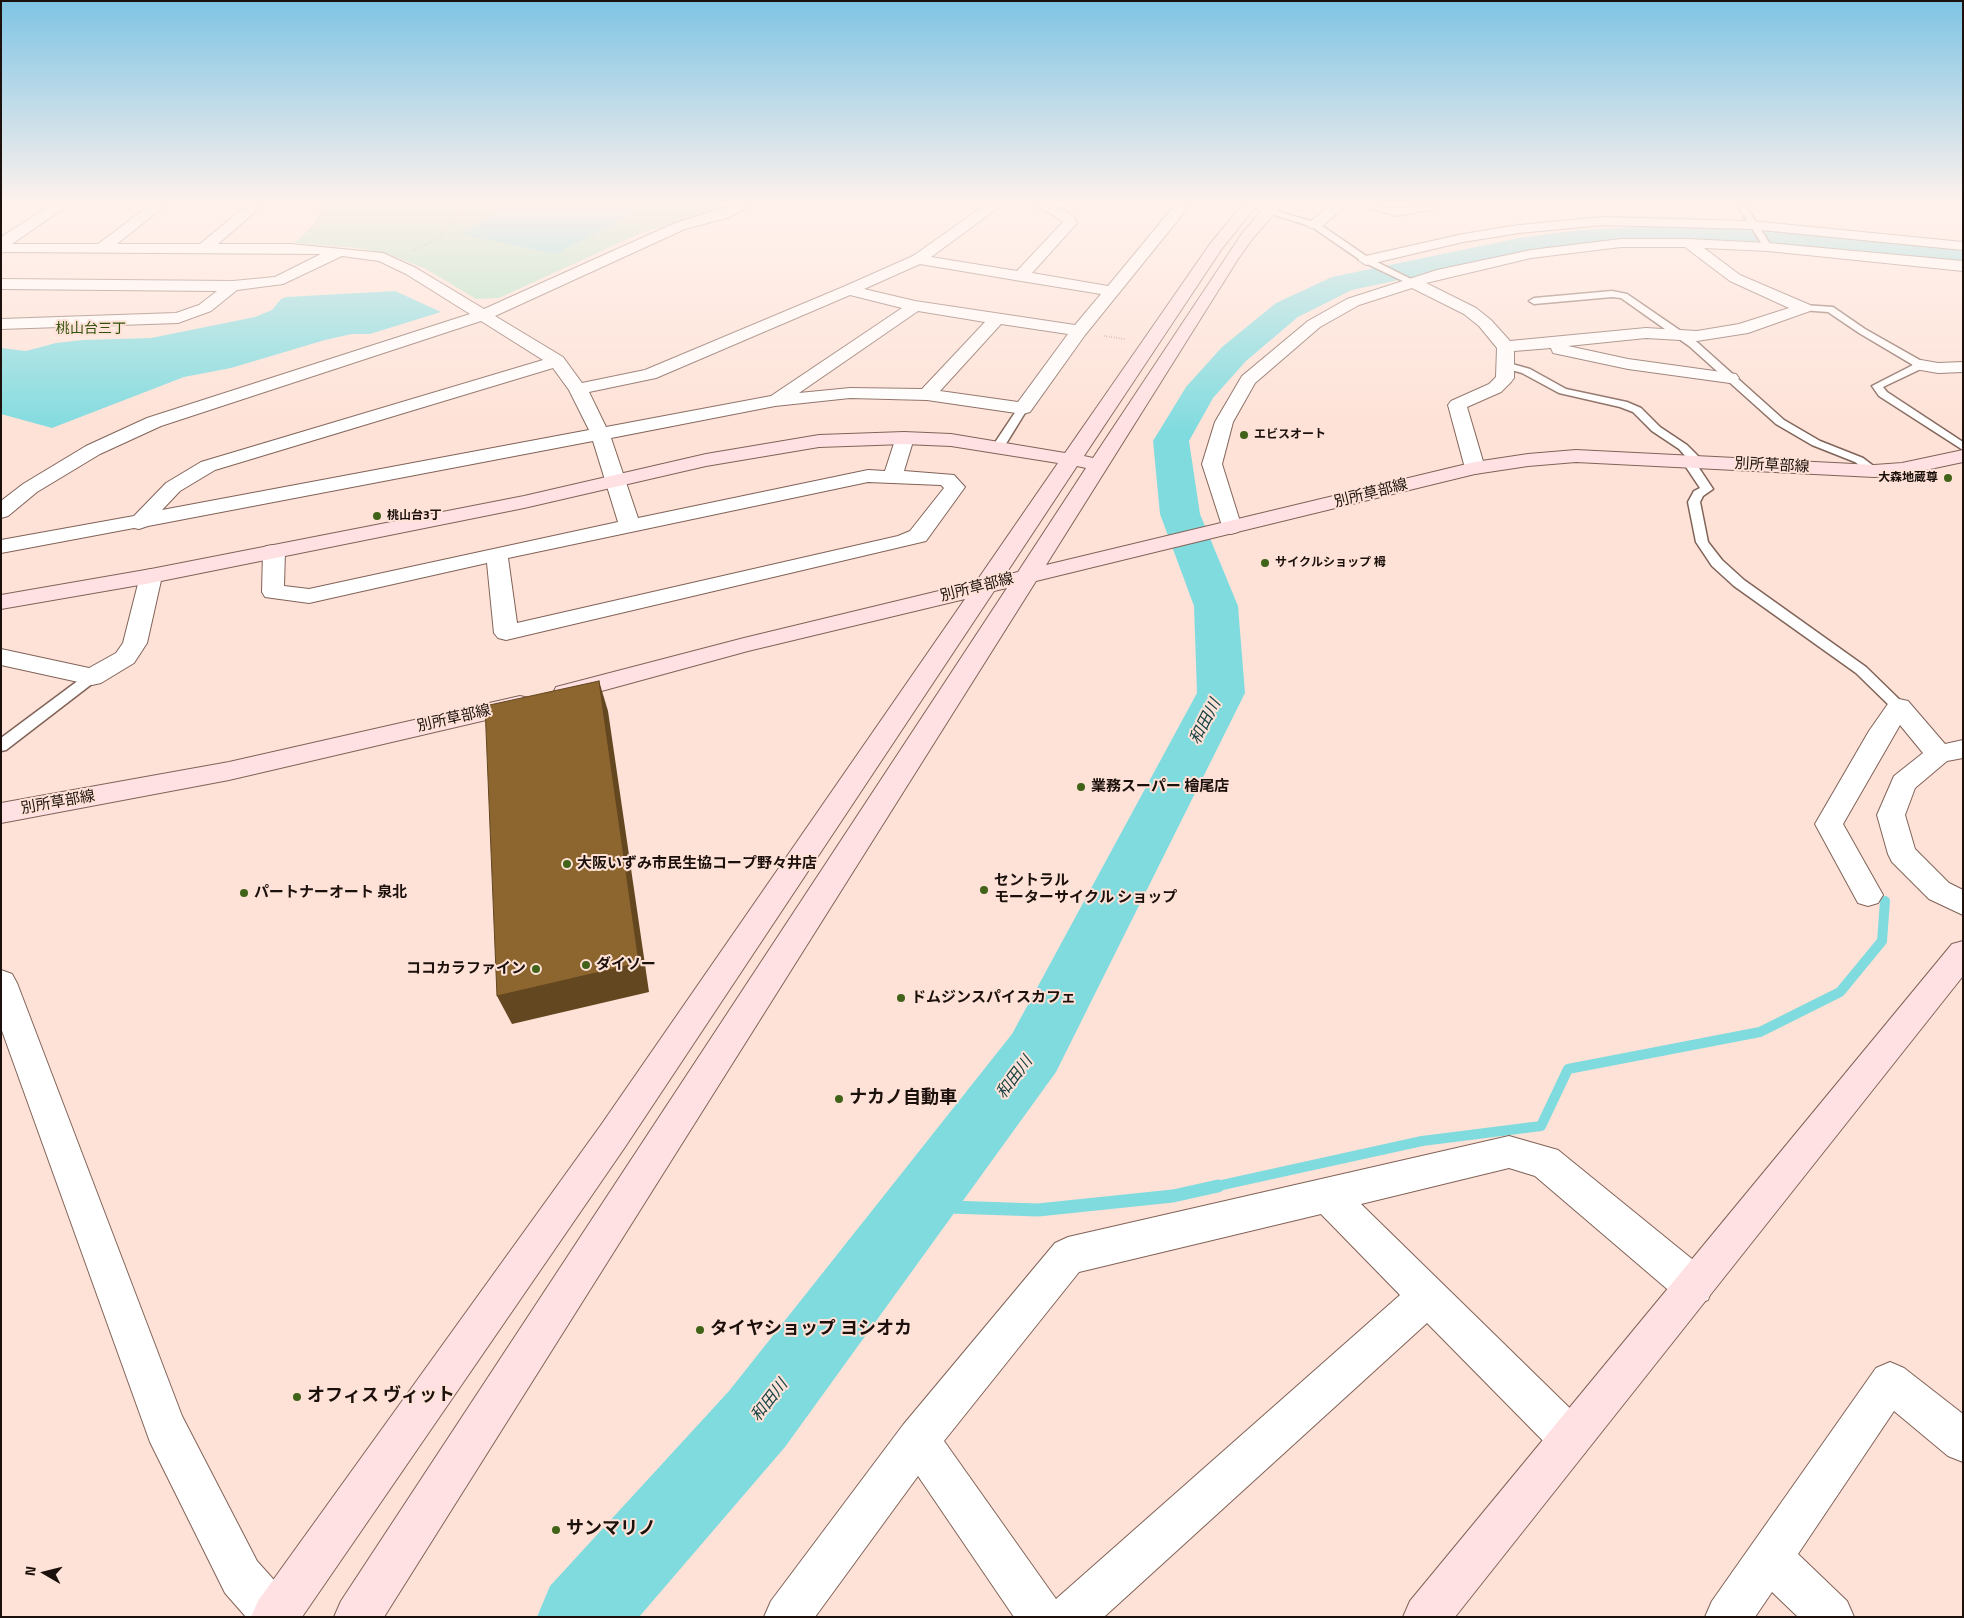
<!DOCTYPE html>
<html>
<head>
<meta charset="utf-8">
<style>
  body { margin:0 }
  #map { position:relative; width:1964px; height:1618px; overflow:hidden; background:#fee2d7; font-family:"Titillium Web",sans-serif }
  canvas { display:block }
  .frame { position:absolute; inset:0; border:2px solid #1b100b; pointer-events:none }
  .north { position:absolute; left:20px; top:1548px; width:50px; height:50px; -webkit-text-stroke:4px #fee2d7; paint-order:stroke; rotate:278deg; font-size:14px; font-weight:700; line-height:20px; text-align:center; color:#1b100b }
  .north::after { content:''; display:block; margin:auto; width:18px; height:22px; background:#1b100b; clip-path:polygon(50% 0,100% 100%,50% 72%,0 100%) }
</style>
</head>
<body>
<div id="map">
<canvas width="1964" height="1618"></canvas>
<div class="frame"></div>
<div class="north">N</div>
</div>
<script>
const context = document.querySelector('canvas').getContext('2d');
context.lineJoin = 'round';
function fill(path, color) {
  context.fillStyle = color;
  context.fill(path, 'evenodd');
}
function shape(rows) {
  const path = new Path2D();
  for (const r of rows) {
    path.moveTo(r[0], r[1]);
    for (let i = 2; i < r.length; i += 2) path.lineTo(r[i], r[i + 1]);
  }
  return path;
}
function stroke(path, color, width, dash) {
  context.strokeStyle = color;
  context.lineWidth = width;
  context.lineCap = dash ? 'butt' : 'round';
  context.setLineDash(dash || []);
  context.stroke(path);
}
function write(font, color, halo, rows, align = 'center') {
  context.font = font + ' "Titillium Web","Noto Sans JP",sans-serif';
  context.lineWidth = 4;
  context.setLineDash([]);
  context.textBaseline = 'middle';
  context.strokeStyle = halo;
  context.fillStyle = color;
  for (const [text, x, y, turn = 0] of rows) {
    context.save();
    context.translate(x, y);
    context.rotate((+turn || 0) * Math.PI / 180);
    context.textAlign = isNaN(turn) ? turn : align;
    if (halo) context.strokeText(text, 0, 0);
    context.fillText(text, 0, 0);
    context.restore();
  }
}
const green = shape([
  [323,205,725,205,639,234,499,298,476,299,426,269,388,254,359,248,295,243,317,222]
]);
const water = shape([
  [497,205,640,205,612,226,555,254,460,234,492,217],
  [395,291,441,312,370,334,352,334,325,340,231,368,184,377,52,428,1,414,1,348,26,351,56,343,83,340,151,338,255,317,272,310,281,299,286,297]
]);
const streamFar1 = shape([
  [1213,1187,1422,1141,1541,1126,1568,1069,1760,1032,1840,992,1882,941,1885,901]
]);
const stream = shape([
  [920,1206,1038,1210,1173,1196,1218,1186]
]);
const river = shape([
  [1675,225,1810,232,1963,246,1963,264,1810,248,1675,241,1581,246,1519,254,1352,290,1298,317,1246,361,1213,398,1189,441,1200,514,1238,606,1245,693,1056,1072,785,1447,639,1617,537,1617,550,1586,729,1391,1012,1034,1197,693,1194,606,1160,514,1153,441,1186,387,1222,347,1276,303,1332,277,1519,238,1581,230,1675,225]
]);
const path = shape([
  [307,231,317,222,323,205],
  [413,251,438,238,467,205],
  [1104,336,1125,339]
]);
const lane = shape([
  [1737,205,1745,205,1772,247,1771,249,1765,249,1737,205],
  [1266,208,1318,223,1369,258,1417,282,1409,284,1363,262,1312,227,1266,212,1266,208],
  [1612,291,1627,294,1697,342,1784,420,1820,441,1863,458,1880,471,1874,475,1870,473,1855,462,1812,445,1776,424,1689,346,1621,298,1612,297,1534,304,1529,301,1534,298,1612,291],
  [1804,305,1833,307,1865,329,1925,363,1925,367,1883,387,1887,392,1963,442,1963,450,1879,396,1872,386,1913,365,1859,333,1828,312,1801,310,1801,306,1804,305],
  [1505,362,1530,369,1566,389,1627,402,1641,408,1660,427,1687,445,1704,462,1697,465,1713,489,1703,496,1700,502,1708,542,1722,560,1744,580,1866,667,1904,704,1906,707,1904,710,1894,710,1856,673,1734,586,1712,566,1696,542,1688,502,1694,491,1700,488,1682,461,1687,458,1679,449,1652,431,1633,412,1620,407,1559,393,1522,373,1501,367,1500,365,1505,362],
  [1023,405,1028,408,1004,447,1002,449,994,449,992,447,1018,408,1023,405],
  [92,672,99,677,97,680,6,750,1,751,1,738,87,674,92,672]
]);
const street = shape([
  [51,205,68,205,12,244,98,244,150,205,166,205,117,244,200,244,247,205,263,205,218,244,291,244,383,253,416,268,484,309,675,223,732,205,752,205,730,217,685,229,495,316,563,357,582,383,645,370,843,287,913,256,985,205,1002,205,931,257,1017,271,1063,222,1055,216,1033,205,1053,205,1065,210,1073,216,1077,223,1032,273,1108,286,1175,205,1190,205,1085,335,1030,412,1023,414,927,400,850,398,775,406,611,438,638,518,868,470,885,471,897,434,911,434,914,438,904,471,954,475,965,487,926,541,506,640,498,638,494,633,487,563,309,603,265,597,262,592,263,551,266,546,274,545,282,546,285,551,284,586,309,589,618,522,593,441,148,526,139,529,134,528,1,553,1,540,134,516,166,483,201,462,543,360,481,321,161,426,100,454,37,492,8,516,1,518,1,501,23,484,86,446,147,418,470,314,406,274,379,261,342,256,283,284,237,290,211,311,178,323,1,329,1,319,176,313,199,305,217,291,1,289,1,279,233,281,275,277,321,254,1,252,1,237,51,205],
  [920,264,1021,281,1101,294,1075,325,915,301,864,289,920,264],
  [850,295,902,308,771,396,606,427,589,392,656,378,850,295],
  [918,311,985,322,922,389,850,388,799,393,918,311],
  [1001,324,1068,334,1018,402,940,391,1001,324],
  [553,368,569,390,589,430,162,510,180,491,215,470,553,368],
  [868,482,941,485,944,488,910,531,898,536,517,623,508,558,868,482],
  [1246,205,1269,205,1276,210,1269,214,1246,205],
  [1330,205,1346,205,1320,228,1310,228,1308,225,1310,222,1330,205],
  [1365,205,1397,208,1441,205,1434,209,1397,216,1367,208,1365,205],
  [1603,217,1751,221,1963,242,1963,250,1751,229,1603,225,1519,233,1463,242,1366,265,1358,260,1361,257,1463,234,1519,225,1603,217],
  [1621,239,1688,239,1768,243,1963,261,1963,271,1768,251,1704,248,1740,275,1810,305,1812,308,1810,311,1748,333,1697,341,1646,338,1568,346,1628,359,1736,374,1739,378,1736,382,1730,383,1628,369,1553,353,1551,348,1514,351,1514,378,1511,382,1501,392,1467,407,1485,468,1482,472,1475,474,1468,472,1465,468,1448,405,1451,401,1489,384,1496,377,1497,348,1479,326,1464,314,1412,288,1359,305,1320,327,1255,383,1233,422,1222,464,1242,528,1238,532,1231,534,1224,532,1202,464,1215,422,1242,376,1308,321,1347,299,1437,270,1531,250,1621,239],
  [1621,247,1685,247,1730,281,1789,308,1739,324,1697,331,1646,328,1510,341,1491,320,1476,308,1426,283,1531,258,1621,247],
  [1921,360,1938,363,1963,362,1963,372,1938,373,1915,369,1912,365,1915,361,1921,360],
  [151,569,159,571,162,576,147,643,134,663,101,683,92,685,1,665,1,649,89,668,116,653,123,643,140,576,143,571,151,569],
  [1899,699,1908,701,1945,744,1963,740,1963,758,1947,761,1915,788,1905,815,1915,849,1949,883,1963,890,1963,915,1929,899,1892,862,1888,854,1877,815,1894,776,1923,753,1900,725,1843,824,1883,895,1878,903,1868,906,1858,903,1815,824,1869,731,1890,701,1899,699],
  [1,970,12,974,17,983,182,1416,257,1561,291,1599,297,1617,246,1617,225,1593,150,1442,1,1028,1,970],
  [1509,1136,1558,1150,1708,1272,1713,1286,1708,1300,1694,1305,1680,1300,1535,1176,1509,1168,1361,1204,1585,1423,1591,1438,1585,1453,1570,1459,1555,1453,1427,1323,1104,1617,1014,1617,918,1476,815,1617,764,1617,771,1601,903,1425,1055,1243,1068,1237,1509,1136],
  [1321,1214,1400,1295,1056,1599,944,1441,1079,1272,1321,1214],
  [1890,1362,1904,1368,1963,1414,1963,1462,1948,1456,1894,1411,1798,1554,1847,1601,1854,1617,1798,1617,1772,1592,1755,1617,1705,1617,1712,1601,1876,1368,1890,1362]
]);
const secondary = shape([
  [1242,205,1257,205,1221,250,1084,456,1093,458,1243,232,1267,205,1282,205,1253,238,1238,259,1046,565,1475,462,1528,454,1576,450,1874,465,1902,463,1963,450,1963,462,1902,475,1874,477,1576,462,1528,466,1475,474,1036,581,384,1617,334,1617,341,1601,1007,588,994,591,625,1147,302,1617,251,1617,258,1601,601,1125,965,599,748,651,565,701,556,699,553,693,556,687,744,638,976,582,1058,463,951,446,904,444,819,447,706,466,524,508,151,583,1,609,1,595,151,569,524,496,706,454,819,435,904,432,951,434,1065,453,1210,244,1242,205],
  [1077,466,1086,468,1018,572,1005,575,1077,466],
  [520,696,529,698,533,704,529,710,229,780,1,823,1,803,229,762,520,696],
  [1963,941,1963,976,1455,1617,1403,1617,1410,1601,1952,944,1963,941]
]);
const shadedWall = shape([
  [599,681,608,711,649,992,512,1024,497,996]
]);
const building = shape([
  [599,681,639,963,497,996,485,706,599,681]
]);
const markers = [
  [1244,435,5,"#406219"],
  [1948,478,5,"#406219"],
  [377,516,5,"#406219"],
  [1265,563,5,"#406219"],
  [1081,787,5,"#406219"],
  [567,864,5,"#406219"],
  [984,890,5,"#406219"],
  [244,893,5,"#406219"],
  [586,965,5,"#406219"],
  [536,969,5,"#406219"],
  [901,998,5,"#406219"],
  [839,1099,5,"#406219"],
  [700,1330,5,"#406219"],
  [297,1397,5,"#406219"],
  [556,1530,5,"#406219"]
];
const farPoinames = [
  ["エビスオート",1254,435],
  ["大森地蔵尊",1938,478,"right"],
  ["桃山台3丁",387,516],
  ["サイクルショップ 栂",1275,563]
];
const farNeighbourhoodnames = [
  ["桃山台三丁",91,330]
];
const streetNames = [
  ["別所草部線",1772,466,3],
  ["別所草部線",1371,494,-14],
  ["別所草部線",977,588,-14],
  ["別所草部線",454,719,-13],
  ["別所草部線",58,803,-10]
];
const poiNames = [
  ["業務スーパー 檜尾店",1091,787],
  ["大阪いずみ市民生協コープ野々井店",577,864],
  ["セントラル",994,881],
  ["モーターサイクル ショップ",994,898],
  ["パートナーオート 泉北",254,893],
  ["ダイソー",596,965],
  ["ココカラファイン",526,969,"right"],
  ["ドムジンスパイスカフェ",911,998]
];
const waterNames = [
  ["和田川",1206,722,-63],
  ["和田川",1015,1078,-53],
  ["和田川",770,1401,-52]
];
const nearPoinames = [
  ["ナカノ自動車",849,1099],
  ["タイヤショップ ヨシオカ",710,1330],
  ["オフィス ヴィット",307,1397],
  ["サンマリノ",566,1530]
];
fill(green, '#a8e2c1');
fill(water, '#80dbdf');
stroke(streamFar1, '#80dbdf', 10);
stroke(stream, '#80dbdf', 13);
fill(river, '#80dbdf');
stroke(lane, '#816358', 3);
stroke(street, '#816358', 2);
stroke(secondary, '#816358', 2);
stroke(path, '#8f7c73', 2, [0.5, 2]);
fill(lane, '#fff');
fill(street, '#fff');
fill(secondary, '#ffe1e3');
fill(shadedWall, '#634720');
fill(building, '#8d652e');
stroke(building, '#634720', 1);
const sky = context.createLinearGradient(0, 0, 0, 432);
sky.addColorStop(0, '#7ec4e4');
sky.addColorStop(0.47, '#fff2ed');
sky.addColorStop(1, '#fff2ed00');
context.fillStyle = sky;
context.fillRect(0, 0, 1964, 432);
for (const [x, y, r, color] of markers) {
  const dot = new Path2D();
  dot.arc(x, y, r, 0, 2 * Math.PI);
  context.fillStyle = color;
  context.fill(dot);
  stroke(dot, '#fee2d7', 2);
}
write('bold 12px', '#1b100b', '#fee2d7', farPoinames, 'left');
write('14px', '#32500b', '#fee2d7', farNeighbourhoodnames);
write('15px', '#1b100b', '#fee2d7', streetNames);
write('bold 15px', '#1b100b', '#fee2d7', poiNames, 'left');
write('italic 16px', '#174244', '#fee2d7', waterNames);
write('bold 18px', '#1b100b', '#fee2d7', nearPoinames, 'left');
</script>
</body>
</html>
